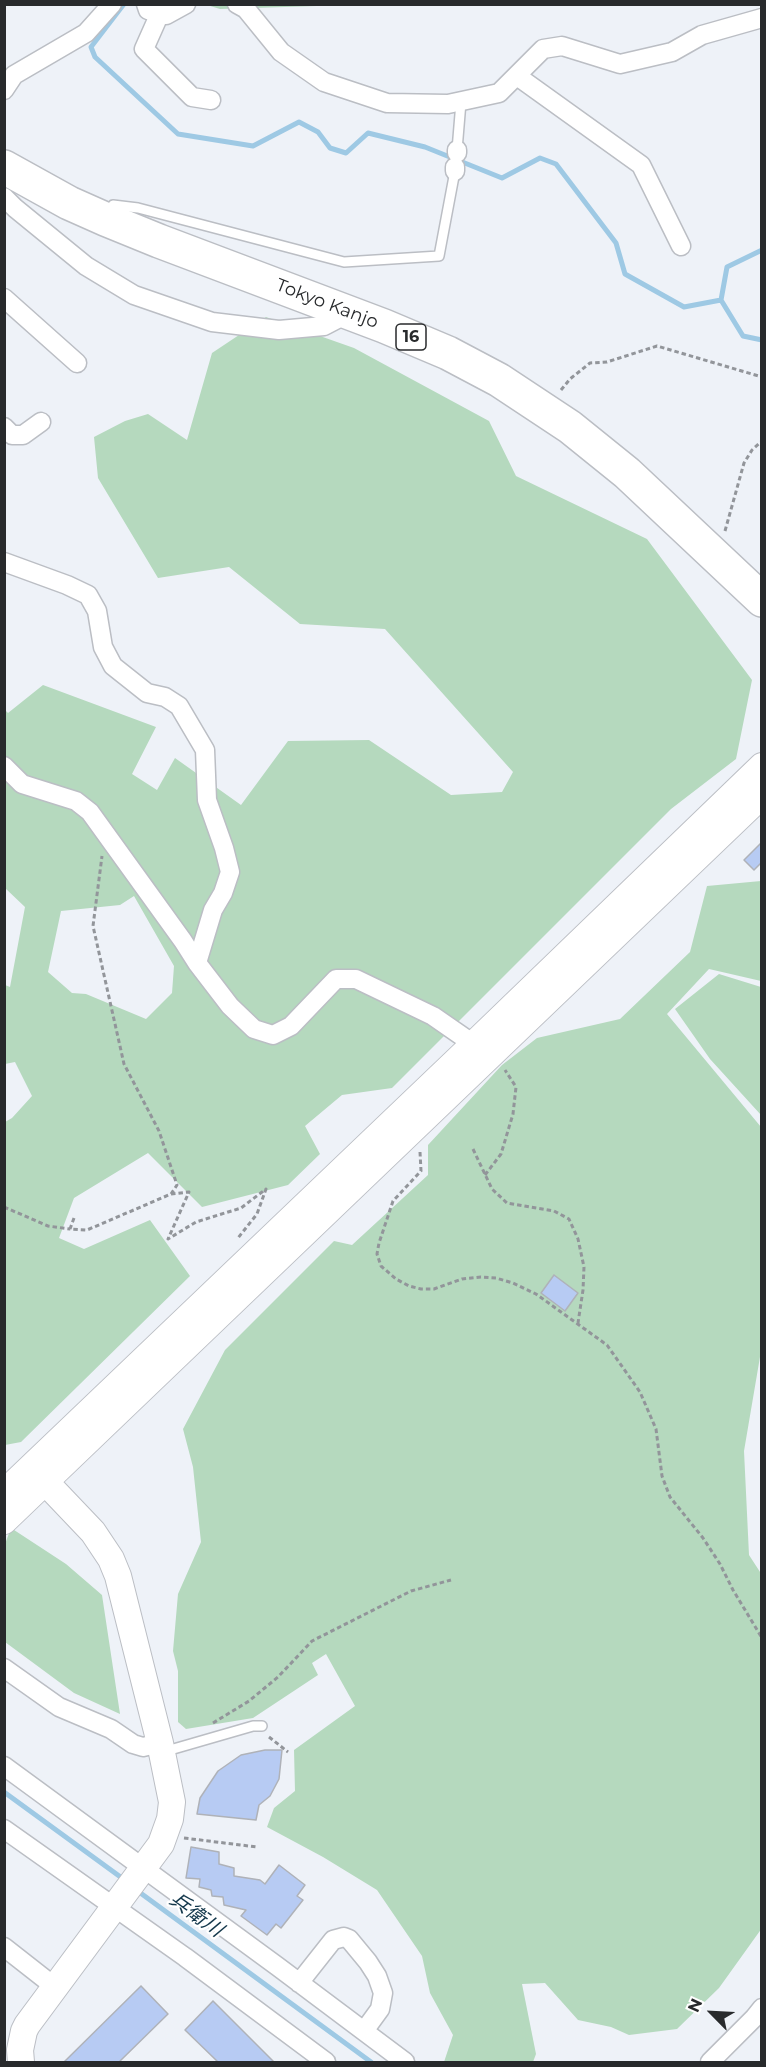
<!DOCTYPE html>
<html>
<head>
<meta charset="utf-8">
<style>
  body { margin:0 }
  #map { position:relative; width:766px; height:2067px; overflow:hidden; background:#eef2f8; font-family:Montserrat,sans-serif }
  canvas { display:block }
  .frame { position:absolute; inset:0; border:6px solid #282a2c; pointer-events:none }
  .north { position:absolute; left:682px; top:1983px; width:60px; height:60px; -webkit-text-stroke:4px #fff; paint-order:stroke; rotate:294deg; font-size:16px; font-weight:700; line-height:24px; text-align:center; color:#282a2c }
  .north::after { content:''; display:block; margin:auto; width:21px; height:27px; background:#282a2c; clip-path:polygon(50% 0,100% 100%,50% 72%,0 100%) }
</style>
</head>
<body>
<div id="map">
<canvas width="766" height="2067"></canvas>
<div class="frame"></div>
<div class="north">N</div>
</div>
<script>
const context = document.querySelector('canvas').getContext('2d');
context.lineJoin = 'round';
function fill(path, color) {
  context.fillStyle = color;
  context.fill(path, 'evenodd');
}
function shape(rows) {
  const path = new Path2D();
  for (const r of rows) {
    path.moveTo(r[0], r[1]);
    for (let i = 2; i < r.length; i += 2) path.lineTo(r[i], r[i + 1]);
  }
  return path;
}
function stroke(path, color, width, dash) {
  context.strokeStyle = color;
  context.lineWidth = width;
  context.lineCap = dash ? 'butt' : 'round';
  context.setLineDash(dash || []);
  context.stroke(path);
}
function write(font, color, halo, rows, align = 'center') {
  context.font = font + ' Montserrat,"Noto Sans JP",sans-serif';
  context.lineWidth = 4.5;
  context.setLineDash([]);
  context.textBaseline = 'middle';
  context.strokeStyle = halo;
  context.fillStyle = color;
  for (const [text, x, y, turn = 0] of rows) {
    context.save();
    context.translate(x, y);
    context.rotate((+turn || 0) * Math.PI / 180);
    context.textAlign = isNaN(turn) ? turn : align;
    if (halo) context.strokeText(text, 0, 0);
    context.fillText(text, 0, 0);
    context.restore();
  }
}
const green = shape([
  [207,5,349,5,220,9],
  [266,317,354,348,489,421,516,476,647,539,752,680,736,759,671,809,392,1088,342,1095,305,1126,320,1154,288,1185,202,1207,148,1153,74,1198,59,1238,84,1249,150,1220,190,1276,21,1442,5,1445,5,1122,12,1118,32,1096,15,1062,5,1064,5,985,10,987,25,907,5,888,4,709,8,713,43,685,156,727,132,774,157,790,175,758,241,805,288,741,369,740,451,795,502,792,513,772,385,629,300,624,229,567,158,578,98,478,94,437,125,421,148,414,187,440,212,353],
  [134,896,174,966,172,993,146,1019,86,994,72,993,48,972,61,911,120,905],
  [761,881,761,981,709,969,667,1014,761,1127,761,1351,744,1451,749,1555,762,1575,762,1928,719,1988,677,2029,629,2035,611,2027,578,2020,545,1983,522,1984,536,2054,533,2062,444,2062,453,2035,430,1993,422,1956,377,1890,323,1857,267,1827,274,1808,295,1791,294,1750,355,1706,326,1654,312,1663,318,1675,253,1718,186,1729,178,1722,178,1671,173,1651,178,1594,201,1542,193,1467,183,1429,225,1350,334,1241,352,1245,428,1175,428,1145,502,1065,537,1038,620,1019,690,952,707,886],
  [719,974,761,987,761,1115,710,1059,675,1009],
  [11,1528,66,1564,102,1595,120,1714,74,1693,5,1642,5,1544]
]);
const stream = shape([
  [124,4,91,47,95,57,178,134,253,146,299,122,318,132,330,148,346,153,368,133,425,147,502,178,540,158,556,164,616,243,625,274,684,307,721,300,743,336,762,340],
  [721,300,727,267,762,250],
  [4,1792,126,1881],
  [135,1889,371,2062]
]);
const building = shape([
  [762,842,762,862,754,870,744,860,762,842],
  [554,1275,578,1293,565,1311,541,1293,554,1275],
  [265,1750,282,1750,279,1779,270,1796,259,1805,256,1820,197,1814,200,1798,218,1771,241,1755,265,1750],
  [191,1847,219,1852,219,1864,234,1868,234,1876,260,1880,265,1884,279,1865,305,1885,297,1896,303,1900,281,1928,276,1924,267,1935,241,1916,246,1910,224,1905,223,1897,212,1896,211,1890,199,1887,200,1879,186,1878,191,1847],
  [141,1986,168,2014,119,2062,64,2062,141,1986],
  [213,2001,274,2062,218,2062,185,2030,213,2001]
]);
const path = shape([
  [561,390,570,379,590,363,607,362,657,346,762,377],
  [725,531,744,463,752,450,762,441],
  [473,1149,492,1189,507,1203,554,1211,569,1219,578,1239,584,1267,583,1290,578,1323],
  [420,1152,421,1171,393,1201,379,1243,377,1254,381,1266,396,1279,409,1286,421,1289,434,1289,462,1279,481,1277,496,1278,513,1283,536,1294,607,1345,640,1392,656,1429,662,1476,670,1497,703,1538,720,1564,733,1590,762,1638],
  [485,1175,501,1154,513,1114,516,1087,505,1070],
  [171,1194,189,1192,168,1239,196,1222,241,1208,266,1189,257,1214,238,1238],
  [4,1207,48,1226,70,1229],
  [74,1218,70,1229,87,1230,171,1194,177,1185,159,1131,124,1064,93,926,102,856],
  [213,1723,249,1701,278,1677,312,1641,411,1591,451,1580],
  [269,1737,288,1752],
  [184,1838,257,1847]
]);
const lane = shape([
  [457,150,461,102],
  [110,211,113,205,138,208,344,262,439,256,455,171],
  [163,1752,253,1726,262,1726]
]);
const street = shape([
  [146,4,148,10,166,15,186,4],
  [237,4,246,9,281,52,324,82,387,103,448,104,499,93,543,49,562,46,620,64,672,52,702,35,762,18],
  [160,13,144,49,192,97,211,100],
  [517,76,641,165,681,246],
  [4,90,14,75,86,33,112,4],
  [457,153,457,150],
  [455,171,455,167],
  [4,197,15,208,86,266,134,295,212,322,279,330,324,326,349,313],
  [4,298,77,363],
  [4,427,12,435,23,435,41,422],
  [4,562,67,585,88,595,97,611,103,647,113,666,147,693,165,697,179,706,205,750,207,800,224,848,230,872,223,893,213,910,197,963],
  [4,766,22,784,76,801,90,812,183,941,197,963,230,1006,254,1029,273,1035,291,1026,336,979,356,979,433,1016,482,1050],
  [4,1668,59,1707,111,1729,133,1744,143,1747,160,1743],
  [4,1766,277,1966,405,2062],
  [4,1829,185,1957,326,2062],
  [4,1947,55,1987],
  [299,1983,333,1940,344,1937,349,1939,368,1962,377,1976,383,1993,380,2009,364,2031],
  [710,2062,754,2018,762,2008]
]);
const secondary = shape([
  [4,1493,474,1044,762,766],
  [4,1521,762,795],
  [21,2062,20,2050,24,2031,27,2025,161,1844,170,1819,172,1802,160,1743,118,1576,111,1559,93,1532,33,1469]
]);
const highway = shape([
  [4,167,69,203,105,219,159,241,384,326,448,353,499,380,570,427,627,473,762,600]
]);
const shields = [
  [411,337,30]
];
const shieldNames = [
  ["16",411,337]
];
const streetNames = [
  ["Tokyo Kanjo",327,304,21]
];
const waterNames = [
  ["兵衛川",196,1915,36]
];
fill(green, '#b5d9be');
stroke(stream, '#9ec9e4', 5);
fill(building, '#b7cbf3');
stroke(building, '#afb2b8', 1.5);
stroke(lane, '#bbbec4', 12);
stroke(street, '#bbbec4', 21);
stroke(secondary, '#bbbec4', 28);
stroke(highway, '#bbbec4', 36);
stroke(path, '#92959a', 3, [4.5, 3]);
stroke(lane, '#fff', 9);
stroke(street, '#fff', 18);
stroke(secondary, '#fff', 26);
stroke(highway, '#fff', 33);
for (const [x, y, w] of shields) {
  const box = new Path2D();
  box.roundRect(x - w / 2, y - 13, w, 26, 4.5);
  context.fillStyle = '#fff';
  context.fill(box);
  stroke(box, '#282a2c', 1.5);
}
write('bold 16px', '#282a2c', null, shieldNames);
write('18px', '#282a2c', '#fff', streetNames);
write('italic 20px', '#13374b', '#fff', waterNames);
</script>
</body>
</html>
